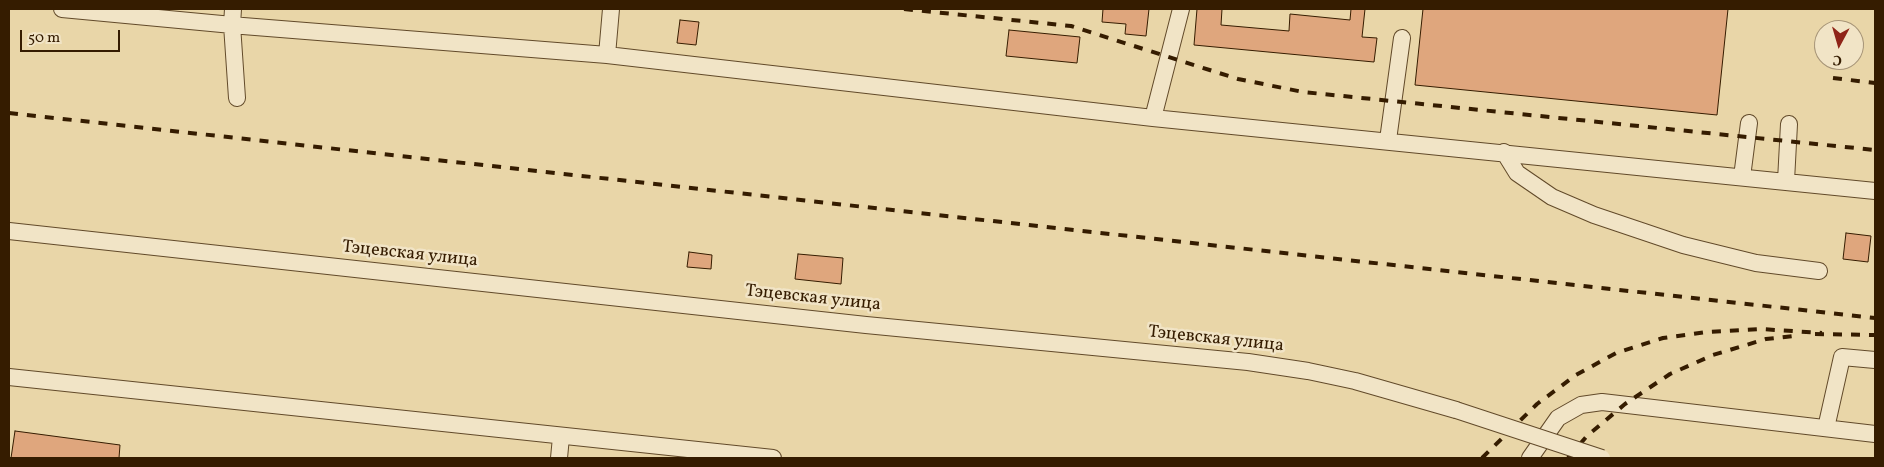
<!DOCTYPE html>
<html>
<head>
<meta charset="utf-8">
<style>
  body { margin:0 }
  #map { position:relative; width:1884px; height:467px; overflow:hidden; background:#e9d6a8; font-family:Vollkorn,serif }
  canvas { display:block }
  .frame { position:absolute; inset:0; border:10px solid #351c00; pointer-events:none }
  .north { position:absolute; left:1814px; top:20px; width:50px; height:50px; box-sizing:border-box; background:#f1e4c6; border:1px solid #a69477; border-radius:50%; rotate:186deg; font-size:14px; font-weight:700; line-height:20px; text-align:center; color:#351c00 }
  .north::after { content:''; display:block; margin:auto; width:18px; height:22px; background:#8f2418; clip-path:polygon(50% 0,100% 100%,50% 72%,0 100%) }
  .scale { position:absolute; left:20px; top:30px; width:100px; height:22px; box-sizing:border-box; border:2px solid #351c00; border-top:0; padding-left:6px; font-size:15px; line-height:18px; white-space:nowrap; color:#351c00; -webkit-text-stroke:4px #f1e4c6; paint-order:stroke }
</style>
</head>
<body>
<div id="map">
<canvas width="1884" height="467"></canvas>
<div class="frame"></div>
<div class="north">С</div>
<div class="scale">50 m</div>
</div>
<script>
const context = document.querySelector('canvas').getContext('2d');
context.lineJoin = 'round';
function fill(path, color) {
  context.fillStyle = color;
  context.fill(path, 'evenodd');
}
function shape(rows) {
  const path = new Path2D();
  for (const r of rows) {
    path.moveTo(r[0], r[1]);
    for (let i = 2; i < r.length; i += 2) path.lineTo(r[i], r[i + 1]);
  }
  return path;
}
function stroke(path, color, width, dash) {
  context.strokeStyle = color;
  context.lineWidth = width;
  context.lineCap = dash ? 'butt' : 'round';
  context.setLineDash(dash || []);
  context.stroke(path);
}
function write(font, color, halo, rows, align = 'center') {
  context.font = font + ' Vollkorn,serif';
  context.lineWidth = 5;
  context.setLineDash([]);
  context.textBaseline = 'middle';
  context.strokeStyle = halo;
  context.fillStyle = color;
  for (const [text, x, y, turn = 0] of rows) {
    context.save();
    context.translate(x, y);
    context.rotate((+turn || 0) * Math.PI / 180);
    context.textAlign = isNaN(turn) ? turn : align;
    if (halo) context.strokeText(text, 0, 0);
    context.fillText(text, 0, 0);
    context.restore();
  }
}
const building = shape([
  [1103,9,1149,9,1146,36,1125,34,1126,24,1102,22,1103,9],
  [1197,9,1222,9,1221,25,1289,31,1290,14,1350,20,1351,9,1365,9,1362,37,1377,38,1374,62,1194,45,1197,9],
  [1423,9,1728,9,1717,115,1415,85,1423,9],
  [680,20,699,22,696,45,677,43,680,20],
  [1009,30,1080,37,1077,63,1006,56,1009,30],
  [1846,233,1871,236,1868,262,1843,259,1846,233],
  [689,252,712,255,711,269,687,267,689,252],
  [798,254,843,258,841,284,795,279,798,254],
  [15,431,120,445,119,458,11,458,15,431]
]);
const minor = shape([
  [62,9,243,26,607,55,1153,118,1875,191],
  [233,9,232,25,237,98],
  [607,55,611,9],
  [1153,118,1181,9],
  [1388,140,1402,38],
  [1504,152,1517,173,1552,197,1594,215,1683,245,1756,263,1819,271],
  [1742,177,1749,123],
  [1786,181,1789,124],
  [9,231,866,325,1248,362,1308,371,1355,381,1456,410],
  [9,377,773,458],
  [1826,428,1842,357,1875,360],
  [559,458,561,437],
  [1530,458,1558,418,1581,405,1602,402,1875,434]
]);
const rail = shape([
  [904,9,1071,26,1238,79,1303,92,1875,150],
  [1833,78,1875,83],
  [9,113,1875,318],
  [1815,334,1875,335],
  [1482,458,1537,404,1576,375,1616,353,1663,338,1706,332,1761,329,1822,333],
  [1568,458,1587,436,1625,404,1670,374,1713,355,1766,339,1793,336]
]);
const minorBridge = shape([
  [1456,410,1602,458]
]);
const streetNames = [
  ["Тэцевская улица",410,255,6],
  ["Тэцевская улица",813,299,6],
  ["Тэцевская улица",1216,340,6]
];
fill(building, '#dfa67d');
stroke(building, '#351c00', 1);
stroke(minor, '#624a2a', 18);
stroke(minor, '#f1e4c6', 16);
stroke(rail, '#351c00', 4, [9, 9]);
stroke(minorBridge, '#624a2a', 18, []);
stroke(minorBridge, '#f1e4c6', 16);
write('18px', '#351c00', '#f1e4c6', streetNames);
</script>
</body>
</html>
